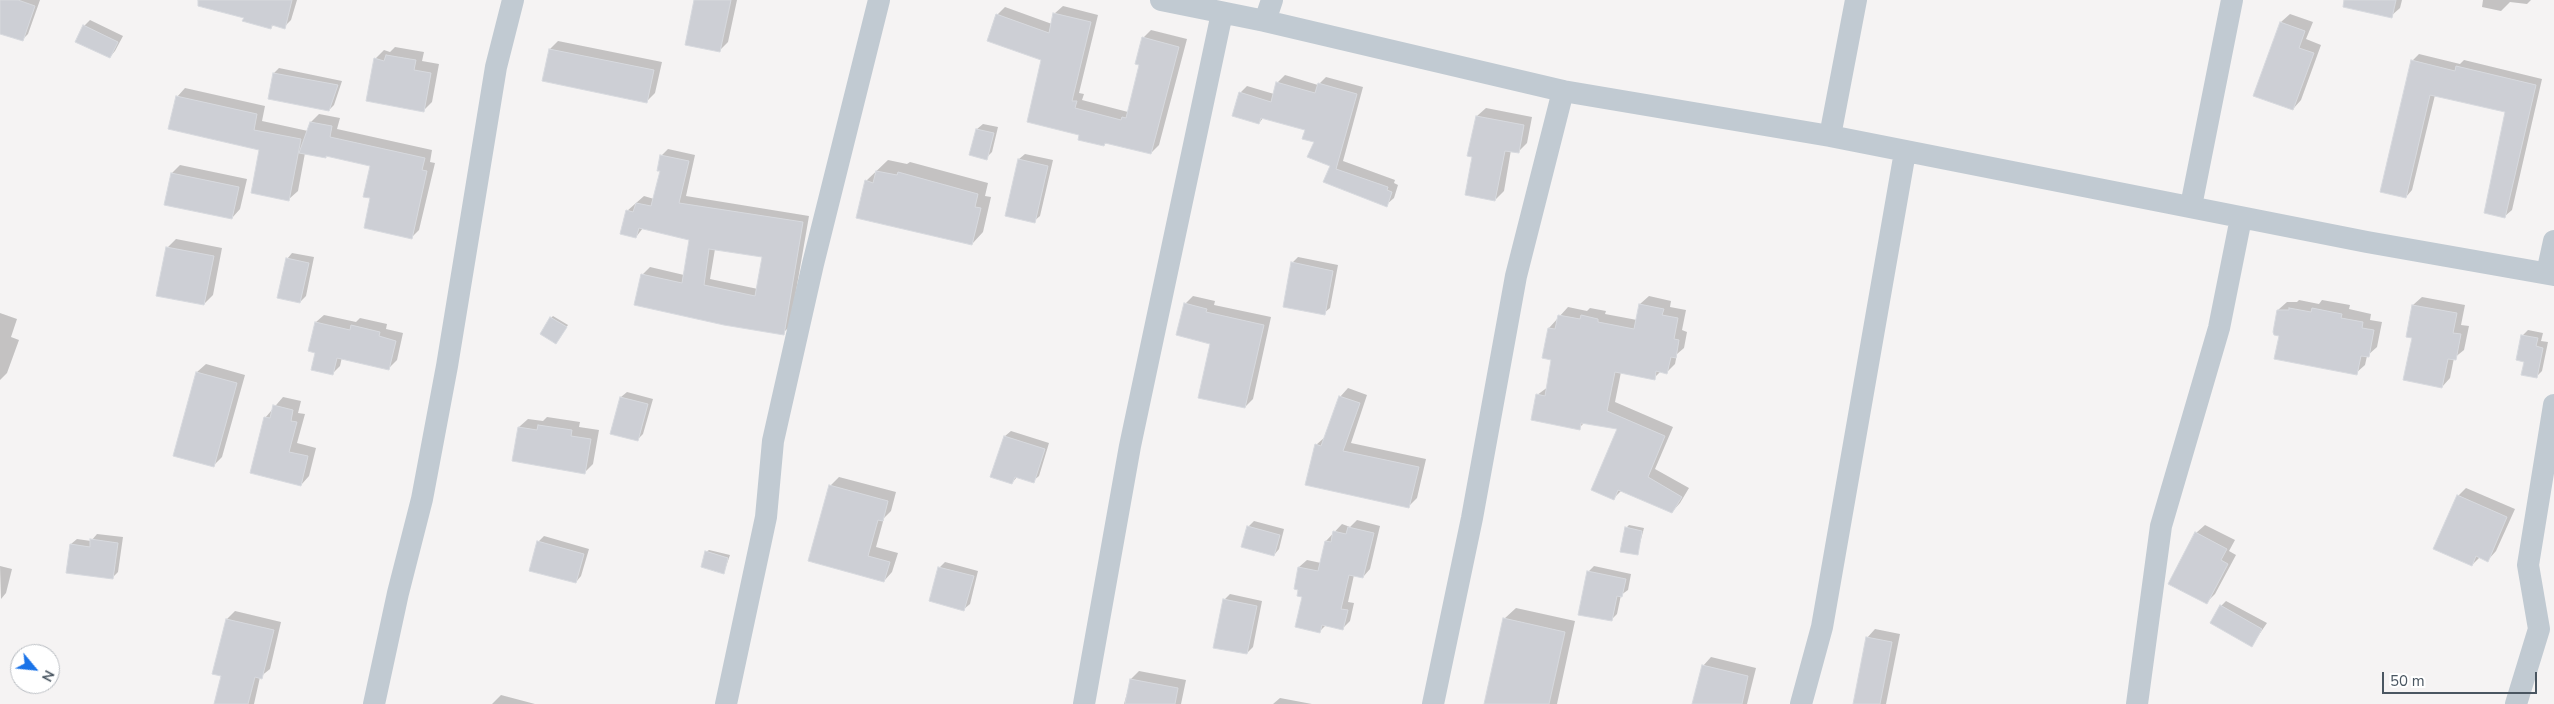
<!DOCTYPE html>
<html>
<head>
<meta charset="utf-8">
<style>
  body { margin:0 }
  #map { position:relative; width:2554px; height:704px; overflow:hidden; background:#f5f3f3; font-family:"Nunito Sans",sans-serif }
  canvas { display:block }
  .north { position:absolute; left:10px; top:644px; width:50px; height:50px; box-sizing:border-box; background:#fff; border:1px solid #b7bbc0; border-radius:50%; rotate:118deg; font-size:14px; font-weight:700; line-height:20px; text-align:center; color:#4a5661 }
  .north::after { content:''; display:block; margin:auto; width:18px; height:22px; background:#1a73e8; clip-path:polygon(50% 0,100% 100%,50% 72%,0 100%) }
  .scale { position:absolute; left:2382px; top:672px; width:155px; height:22px; box-sizing:border-box; border:2px solid #4a5661; border-top:0; padding-left:6px; font-size:15px; line-height:18px; white-space:nowrap; color:#4a5661; -webkit-text-stroke:4px #fff; paint-order:stroke }
</style>
</head>
<body>
<div id="map">
<canvas width="2554" height="704"></canvas>
<div class="north">N</div>
<div class="scale">50 m</div>
</div>
<script>
const context = document.querySelector('canvas').getContext('2d');
context.lineJoin = 'round';
function fill(path, color) {
  context.fillStyle = color;
  context.fill(path, 'evenodd');
}
function shape(rows) {
  const path = new Path2D();
  for (const r of rows) {
    path.moveTo(r[0], r[1]);
    for (let i = 2; i < r.length; i += 2) path.lineTo(r[i], r[i + 1]);
  }
  return path;
}
function stroke(path, color, width, dash) {
  context.strokeStyle = color;
  context.lineWidth = width;
  context.lineCap = dash ? 'butt' : 'round';
  context.setLineDash(dash || []);
  context.stroke(path);
}
const shadow = shape([
  [0,0,40,0,28,34,22,40,0,32],
  [230,0,297,0,291,20,284,27,274,24,271,28,245,17],
  [695,0,737,0,728,42,719,51],
  [2366,0,2402,0,2400,8,2391,16],
  [2483,0,2531,0,2527,4,2510,2,2501,11,2482,7],
  [1063,6,1098,15,1079,93,1084,94,1082,100,1128,112,1141,64,1143,38,1151,30,1187,39,1159,145,1151,153,1107,142,1104,145,1081,134,1042,60,997,15,1005,7,1052,24,1054,14],
  [2290,14,2313,22,2306,39,2321,45,2301,100,2293,109,2255,95,2281,22],
  [90,20,123,36,115,51,110,57,84,26],
  [558,41,662,62,655,93,646,102,550,49],
  [395,47,424,52,422,61,439,64,432,102,424,110,375,59,384,50,390,52],
  [2419,54,2460,64,2464,60,2542,79,2512,210,2505,216,2507,111,2435,95,2412,190,2406,197,2412,61],
  [279,68,342,81,334,105,329,110,274,73],
  [1285,75,1318,85,1326,77,1363,87,1343,161,1395,180,1394,183,1398,185,1394,198,1386,205,1330,165,1306,129,1264,117,1259,123,1240,93,1247,86,1274,94,1277,83],
  [185,88,265,106,262,121,308,131,311,122,319,114,340,118,337,129,432,150,430,162,435,163,419,230,411,238,372,198,372,165,328,155,325,157,305,153,298,191,289,199,261,149,177,97],
  [1486,108,1532,117,1527,143,1518,152,1511,150,1504,191,1495,200,1474,156,1477,116],
  [983,124,998,127,992,152,986,158,977,129],
  [668,149,695,155,686,196,809,216,790,326,783,333,643,274,650,267,684,275,690,239,643,228,636,237,627,211,644,196,654,199,661,170,661,156],
  [715,249,763,256,758,289,710,279],
  [1025,154,1053,160,1040,216,1034,221,1019,159],
  [888,160,907,164,910,162,988,183,985,196,991,197,983,232,972,244,866,181],
  [180,165,247,179,240,209,232,218,172,173],
  [176,239,222,248,213,295,204,304,167,248],
  [292,253,314,257,306,296,300,302,287,259],
  [1298,257,1338,265,1330,308,1324,313,1292,263],
  [1193,296,1215,301,1214,305,1271,317,1253,399,1245,407,1212,343,1185,304],
  [1649,296,1671,301,1670,307,1686,310,1682,330,1687,332,1684,348,1677,354,1675,364,1667,372,1661,371,1654,378,1621,372,1615,402,1673,427,1655,469,1689,488,1680,503,1672,512,1622,490,1614,498,1618,428,1585,422,1579,428,1537,395,1548,387,1553,359,1549,328,1568,307,1587,311,1590,308,1606,311,1605,314,1637,320,1640,304],
  [2422,297,2465,305,2461,325,2469,326,2464,350,2454,358,2450,378,2442,387,2413,337,2413,305],
  [2299,300,2319,304,2322,300,2350,305,2349,309,2371,314,2370,320,2382,322,2377,347,2367,356,2365,365,2356,373,2280,335,2278,310,2287,302,2297,302],
  [0,313,17,319,11,337,19,340,7,373,0,380],
  [324,315,356,322,360,318,387,324,386,329,403,333,397,360,389,368,342,357,340,366,332,374,317,352,316,322],
  [553,316,568,325,556,343,551,318],
  [2528,330,2543,333,2541,341,2548,342,2542,371,2536,377,2522,336],
  [206,364,245,375,222,457,213,466,197,372],
  [1348,388,1367,395,1351,443,1426,459,1417,498,1409,506,1316,445,1325,437,1340,397],
  [627,392,653,399,643,434,637,440,621,397],
  [283,397,301,401,298,413,305,414,297,443,316,448,309,476,301,485,265,418],
  [547,417,580,422,579,427,599,430,593,464,585,472,519,427,528,419,543,421],
  [1011,431,1049,443,1039,476,1033,481,1017,477,1012,483,992,477,1005,436],
  [839,477,896,492,891,511,884,518,876,547,898,553,892,572,884,581,810,560,830,486],
  [2466,488,2515,509,2496,551,2488,560,2480,557,2472,565,2458,496],
  [1357,520,1380,526,1370,569,1363,577,1354,575,1348,602,1354,603,1350,621,1343,628,1327,624,1320,631,1303,596,1299,567,1307,560,1321,563,1326,541,1342,524,1350,527],
  [1254,521,1284,529,1279,549,1274,555,1248,527],
  [1629,525,1644,528,1637,554,1626,528],
  [2205,525,2235,540,2229,551,2236,555,2215,594,2207,602,2196,533],
  [97,534,123,537,118,572,112,578,71,544,77,539,91,541],
  [544,536,589,549,581,576,576,582,538,542],
  [709,550,730,555,724,572,706,552],
  [945,562,978,571,970,604,964,609,930,600,940,567],
  [0,566,12,569,6,593,1,599],
  [1594,566,1631,574,1628,590,1621,595,1617,614,1611,620,1588,572],
  [1230,594,1262,601,1253,647,1247,653,1224,600],
  [2226,601,2267,623,2252,645,2221,606],
  [1516,608,1575,621,1557,704,1486,704,1504,619],
  [235,611,281,622,270,669,260,677,254,704,216,704,222,675,227,619],
  [1875,629,1900,634,1886,704,1854,704,1867,638],
  [1711,657,1756,668,1747,704,1694,704,1703,666],
  [1139,671,1186,680,1181,704,1124,704,1131,679],
  [501,695,535,704,492,704],
  [1280,698,1312,704,1273,704]
]);
const building = shape([
  [0,0,18,0,35,6,23,41,0,34,0,0],
  [198,0,292,0,285,29,272,25,271,29,242,21,244,18,198,6,198,0],
  [694,0,731,0,720,52,685,45,694,0],
  [2344,0,2396,0,2392,18,2343,7,2344,0],
  [1053,13,1091,22,1072,101,1077,101,1075,108,1121,120,1122,117,1126,118,1139,65,1135,64,1142,37,1179,47,1151,154,1105,143,1104,146,1078,140,1079,135,1027,122,1041,60,987,41,996,14,1049,33,1053,13],
  [2280,22,2305,31,2299,48,2314,53,2293,110,2253,96,2280,22],
  [83,25,118,42,110,58,75,42,83,25],
  [549,49,654,70,647,103,542,81,549,49],
  [386,55,416,60,414,70,431,73,424,112,366,101,374,58,384,61,386,55],
  [2411,60,2455,71,2456,66,2536,85,2505,218,2484,213,2505,112,2430,95,2406,198,2380,192,2411,60],
  [273,73,338,85,329,111,268,99,273,73],
  [1276,82,1315,93,1318,83,1357,94,1336,169,1388,187,1387,190,1392,192,1387,207,1323,182,1330,166,1307,157,1314,142,1302,139,1305,130,1261,118,1259,124,1232,116,1239,92,1271,102,1276,82],
  [176,96,257,114,254,130,301,139,289,201,251,193,259,150,168,129,176,96],
  [1476,116,1524,125,1519,153,1505,151,1495,201,1465,195,1472,157,1467,156,1476,116],
  [310,122,332,126,330,137,425,158,422,170,427,171,412,239,364,228,370,198,363,197,370,166,326,156,326,158,299,153,310,122],
  [976,129,994,133,987,160,969,155,976,129],
  [660,155,689,161,679,203,803,222,784,335,724,325,634,305,641,274,682,283,689,240,639,228,636,238,620,234,626,210,633,212,636,203,651,206,660,171,657,171,660,155],
  [709,249,762,257,755,296,704,285,709,249],
  [1018,159,1048,166,1035,223,1005,216,1018,159],
  [876,171,897,175,898,172,978,194,975,207,981,208,972,245,856,218,865,180,873,183,876,171],
  [171,173,239,187,232,219,164,205,171,173],
  [166,247,214,256,204,305,156,296,166,247],
  [286,258,309,263,300,303,277,298,286,258],
  [1291,262,1333,271,1325,315,1283,307,1291,262],
  [1184,303,1207,309,1206,312,1264,325,1245,408,1198,398,1210,344,1176,335,1184,303],
  [1639,304,1664,309,1662,315,1678,318,1674,339,1679,340,1676,358,1671,357,1667,374,1656,371,1655,380,1615,372,1607,411,1665,436,1648,477,1682,497,1672,513,1618,490,1614,500,1591,490,1617,429,1581,423,1580,430,1531,420,1536,394,1545,396,1551,360,1542,358,1548,328,1555,329,1558,315,1580,319,1581,315,1598,319,1598,322,1634,329,1639,304],
  [2412,305,2457,313,2453,333,2461,334,2456,360,2448,359,2442,388,2403,380,2412,338,2406,337,2412,305],
  [2289,308,2311,312,2312,308,2342,314,2341,318,2363,322,2362,328,2374,330,2369,357,2361,356,2357,375,2274,359,2279,336,2274,335,2273,332,2277,310,2289,310,2289,308],
  [550,317,567,327,556,344,540,334,550,317],
  [315,322,350,330,351,325,380,332,379,336,396,341,389,370,337,358,333,375,311,370,315,353,308,351,315,322],
  [2521,335,2538,338,2536,346,2543,348,2537,378,2521,375,2524,362,2516,360,2521,335],
  [196,372,237,383,214,467,173,456,196,372],
  [1339,396,1360,403,1343,451,1419,467,1409,508,1305,485,1315,444,1321,446,1339,396],
  [620,397,648,404,638,441,610,434,620,397],
  [273,405,293,410,291,421,297,422,289,452,308,456,301,486,250,473,264,417,270,418,273,405],
  [538,425,572,430,571,436,591,439,585,474,512,461,518,427,537,430,538,425],
  [1004,436,1045,449,1034,483,1015,477,1012,484,990,477,1004,436],
  [829,485,888,501,883,521,878,520,868,556,890,562,884,582,808,561,829,485],
  [2457,495,2507,517,2488,562,2476,556,2472,566,2433,549,2457,495],
  [1247,526,1280,535,1274,556,1241,547,1247,526],
  [1348,527,1374,533,1363,578,1349,575,1341,609,1348,610,1343,630,1322,625,1320,633,1295,627,1302,597,1297,596,1298,590,1294,589,1298,567,1318,571,1325,541,1331,542,1333,531,1346,534,1348,527],
  [1625,527,1642,531,1638,555,1620,552,1625,527],
  [2195,532,2227,549,2221,560,2228,564,2207,604,2168,584,2195,532],
  [90,539,118,543,113,579,66,573,70,544,90,547,90,539],
  [537,541,584,554,576,583,529,571,537,541],
  [705,551,728,558,724,574,701,567,705,551],
  [938,567,974,576,964,611,929,601,938,567],
  [1587,571,1626,579,1622,597,1617,596,1612,621,1578,615,1587,571],
  [1223,599,1257,606,1247,654,1213,648,1223,599],
  [2220,605,2262,629,2252,647,2210,623,2220,605],
  [1503,618,1565,632,1549,704,1484,704,1503,618],
  [226,619,274,630,262,679,255,677,248,704,214,704,221,676,212,674,226,619],
  [1866,637,1892,642,1880,704,1853,704,1866,637],
  [1702,665,1748,676,1742,704,1692,704,1702,665],
  [1130,679,1178,688,1175,704,1125,704,1130,679]
]);
const minor = shape([
  [1161,0,1265,21,1563,91,1830,136,2367,242,2554,275],
  [1265,21,1272,0],
  [1830,136,1856,0],
  [2191,206,2232,0],
  [2547,273,2554,241],
  [374,704,398,593,422,499,447,366,496,67,513,0],
  [726,704,766,517,773,441,813,264,879,0],
  [1084,704,1130,446,1222,13],
  [1433,704,1472,518,1516,276,1563,91],
  [1801,704,1822,627,1905,152],
  [2137,704,2161,526,2219,328,2241,218],
  [2516,704,2539,629,2528,565,2554,405]
]);
fill(shadow, '#0003');
fill(building, '#cdcfd5');
stroke(building, '#d7d9de', 1);
stroke(minor, '#c1cad2', 22);
</script>
</body>
</html>
